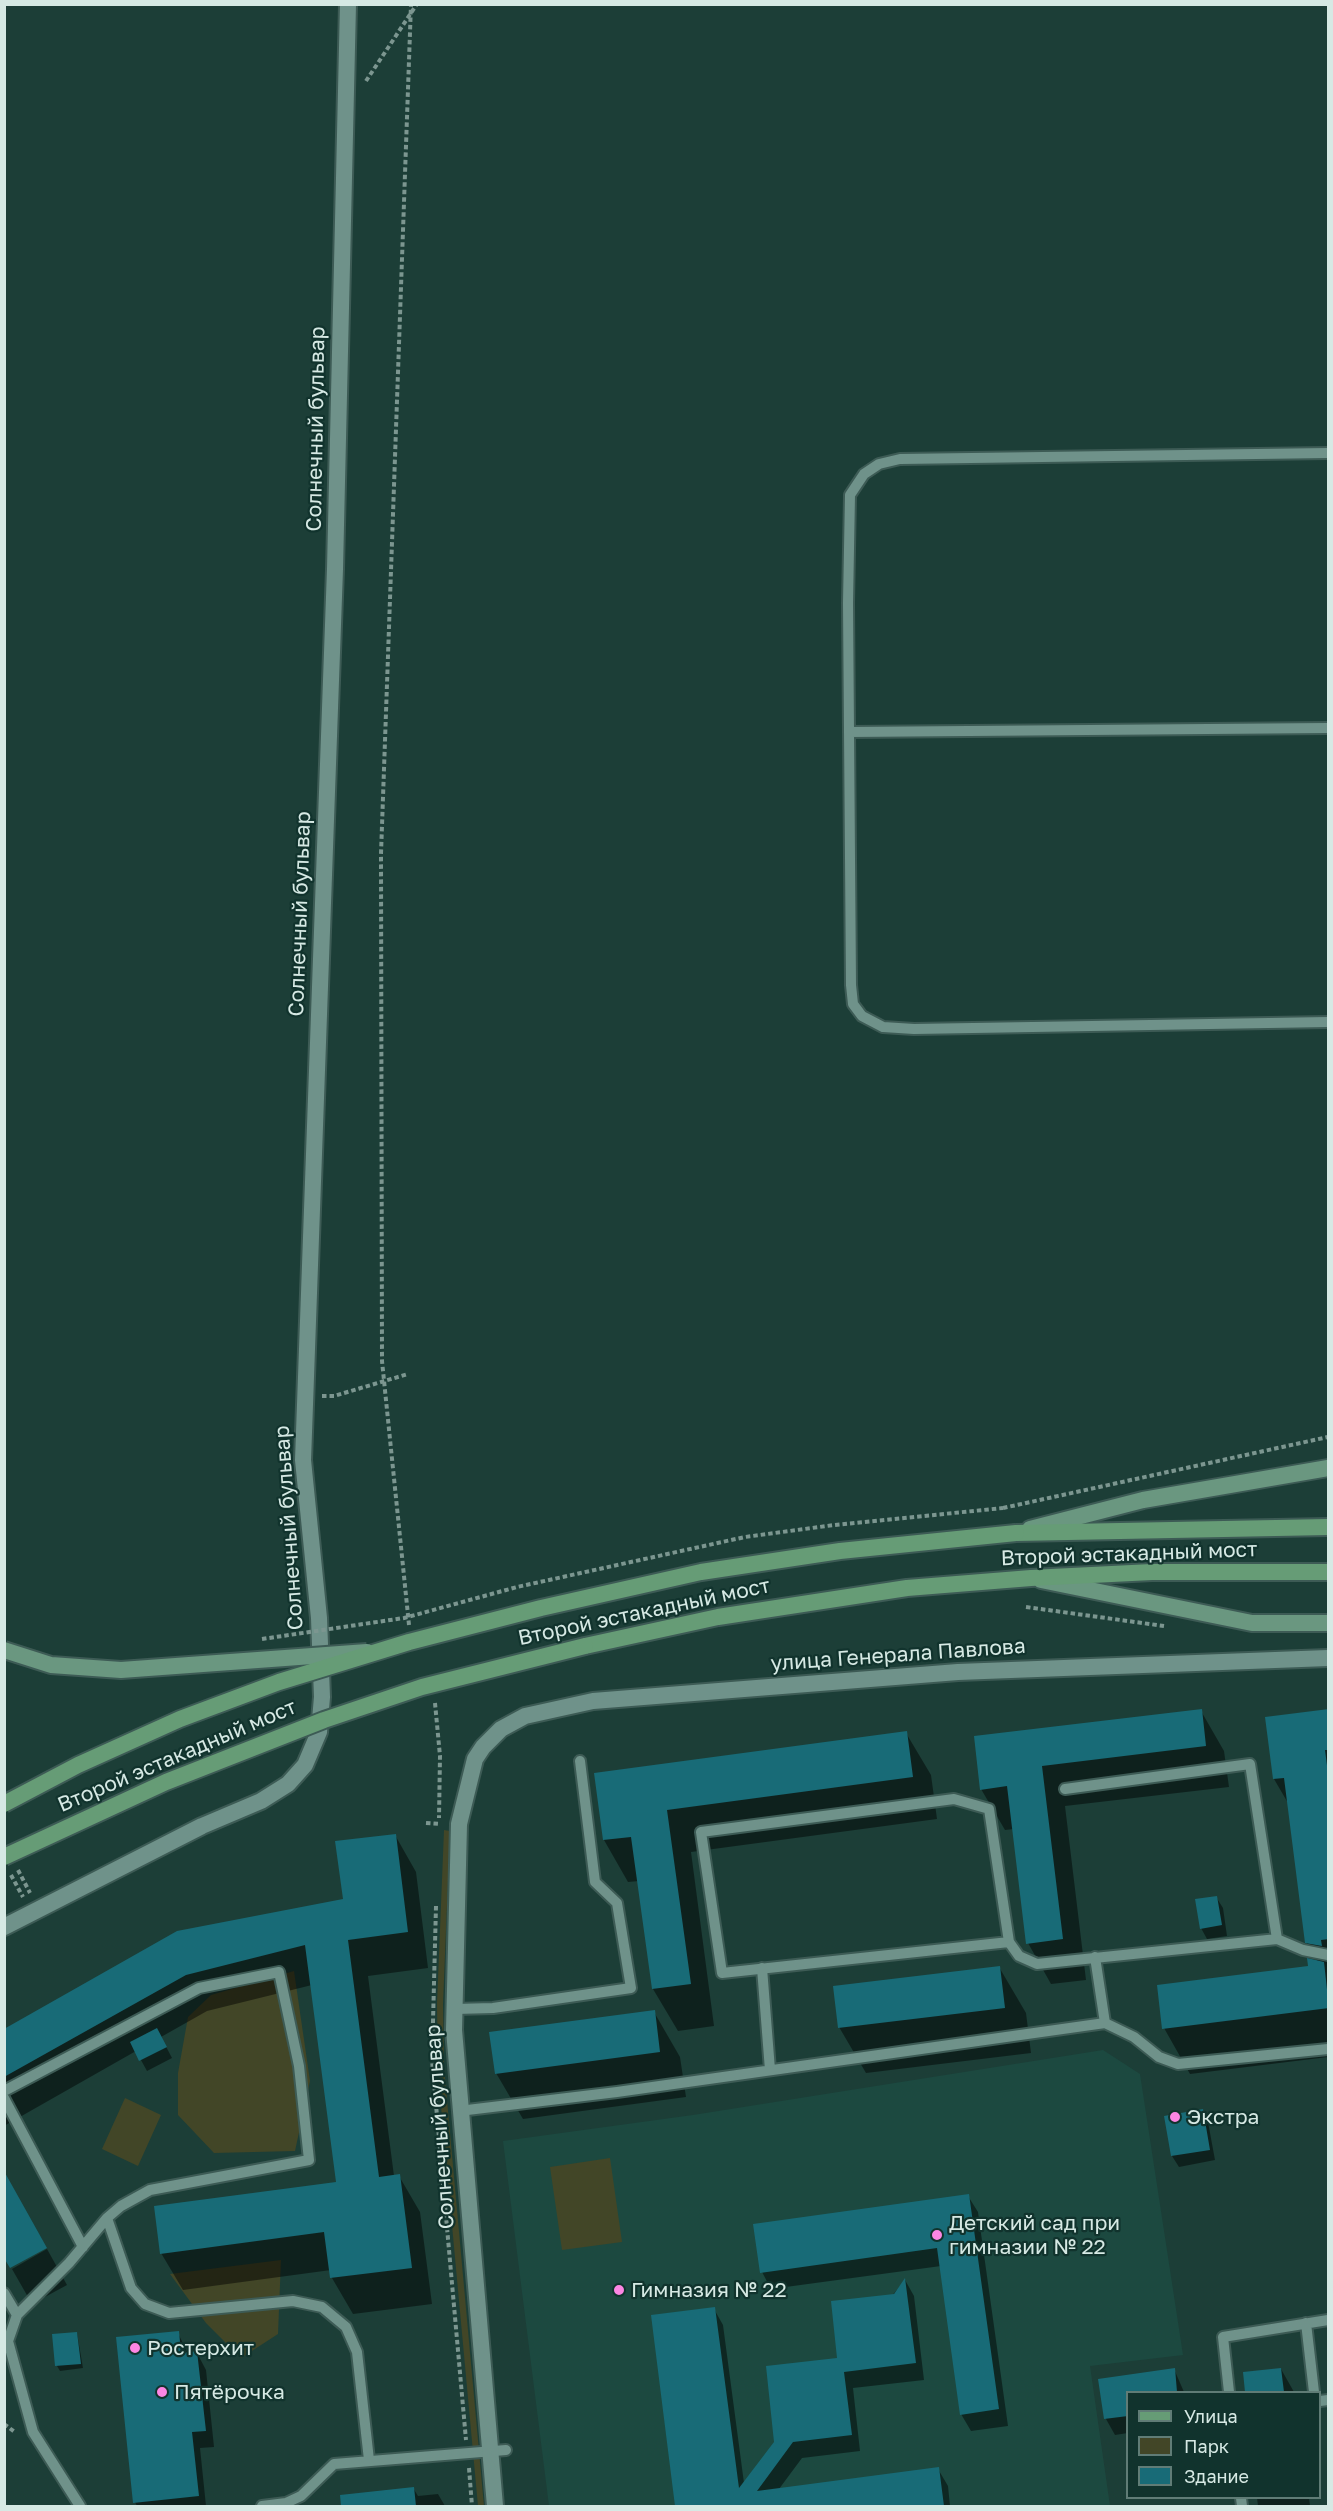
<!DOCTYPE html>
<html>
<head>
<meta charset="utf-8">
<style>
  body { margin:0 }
  #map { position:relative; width:1333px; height:2511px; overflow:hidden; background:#1c3e37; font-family:"Golos Text",sans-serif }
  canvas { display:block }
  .frame { position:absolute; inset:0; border:6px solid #d6e9e4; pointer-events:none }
  .legend { position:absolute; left:1126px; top:2391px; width:195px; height:108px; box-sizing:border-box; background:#11332d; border:2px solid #607c76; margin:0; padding:8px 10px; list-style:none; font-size:18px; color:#d6e9e4 }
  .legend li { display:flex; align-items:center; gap:12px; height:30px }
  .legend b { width:30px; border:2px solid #607c76 }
</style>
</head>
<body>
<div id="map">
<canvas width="1333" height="2511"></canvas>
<div class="frame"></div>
<ul class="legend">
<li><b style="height:8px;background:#669c76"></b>Улица</li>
<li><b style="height:16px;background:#424627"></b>Парк</li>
<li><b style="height:16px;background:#186b77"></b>Здание</li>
</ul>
</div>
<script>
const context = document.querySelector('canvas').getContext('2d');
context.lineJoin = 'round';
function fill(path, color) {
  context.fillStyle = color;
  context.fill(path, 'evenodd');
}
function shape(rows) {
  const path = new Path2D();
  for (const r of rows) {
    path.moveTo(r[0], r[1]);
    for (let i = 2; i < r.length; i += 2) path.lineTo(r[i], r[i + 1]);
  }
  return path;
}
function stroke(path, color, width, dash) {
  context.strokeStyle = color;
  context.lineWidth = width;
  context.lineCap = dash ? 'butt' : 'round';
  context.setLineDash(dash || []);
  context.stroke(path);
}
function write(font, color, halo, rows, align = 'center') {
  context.font = font + ' "Golos Text",sans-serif';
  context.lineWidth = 4.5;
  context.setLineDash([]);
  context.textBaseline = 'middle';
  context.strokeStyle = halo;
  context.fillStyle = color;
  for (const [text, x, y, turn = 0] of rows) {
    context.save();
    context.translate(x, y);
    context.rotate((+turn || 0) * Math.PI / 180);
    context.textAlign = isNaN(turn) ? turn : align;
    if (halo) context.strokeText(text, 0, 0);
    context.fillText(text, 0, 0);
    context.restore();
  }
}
const built = shape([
  [1103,2050,1140,2074,1183,2355,1090,2366,1110,2506,549,2506,503,2141,693,2115]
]);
const green = shape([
  [444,1830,450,1831,443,2004,444,2067,484,2506,478,2506,438,2074,437,2004],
  [294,1971,310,2081,295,2151,214,2153,178,2115,178,2073,188,2017,211,1995],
  [125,2098,161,2115,138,2166,102,2149],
  [610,2158,622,2242,562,2250,550,2167],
  [281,2260,278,2334,241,2358,206,2323,170,2274]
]);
const shadow = shape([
  [1201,1711,1224,1751,1229,1787,1065,1806,1086,1980,1051,1984,1028,1943,1014,1829,1005,1830,981,1789,975,1738],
  [1328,1711,1328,2057,1190,2074,1164,2028,1318,1962,1306,1942,1288,1803,1274,1779],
  [906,1733,931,1775,937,1819,691,1852,714,2026,678,2031,653,1989,639,1881,628,1882,604,1840,595,1775],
  [395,1835,416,1872,428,1968,368,1976,394,2176,399,2176,420,2212,432,2304,353,2314,332,2278,331,2270,183,2290,161,2253,337,2184,312,1985,207,2011,161,2037,172,2058,147,2071,136,2051,4,2126,4,2030,344,1900],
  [1216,1897,1223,1908,1227,1936,1207,1939,1201,1928],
  [999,1967,1026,2013,1031,2053,866,2073,839,2027],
  [654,2012,680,2057,686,2097,523,2119,496,2073],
  [1202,2111,1208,2122,1215,2160,1179,2167,1172,2156,1166,2117],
  [968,2196,978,2212,1008,2426,971,2431,961,2414,941,2266,771,2289,762,2272],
  [47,2249,67,2285,32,2304,12,2269],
  [905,2280,914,2296,924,2380,853,2388,860,2451,802,2458,779,2489,938,2469,948,2486,950,2506,677,2506,652,2316,714,2309,723,2325,744,2483,839,2360],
  [77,2333,83,2368,60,2371,57,2366],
  [178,2333,188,2354,197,2353,206,2370,214,2447,200,2448,206,2506,137,2506,135,2502],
  [1174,2369,1184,2392,1128,2392,1128,2433,1115,2435,1106,2419,1100,2380],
  [1281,2369,1294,2392,1246,2392,1244,2373],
  [413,2488,418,2496,438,2494,445,2506,358,2506,356,2494],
  [1257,2498,1309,2498,1310,2506,1258,2506]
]);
const building = shape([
  [1202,1709,1206,1746,1042,1766,1063,1939,1026,1944,1007,1786,980,1790,974,1736],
  [1329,1709,1329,1750,1325,1750,1329,1781,1329,1939,1321,1940,1322,1946,1305,1943,1284,1778,1273,1779,1265,1717],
  [907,1731,913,1777,667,1810,691,1984,652,1989,631,1837,603,1840,594,1773],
  [396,1834,408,1932,348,1940,379,2177,400,2174,412,2268,330,2278,324,2232,160,2254,154,2206,336,2182,305,1945,186,1975,4,2077,4,2029,177,1931,343,1899,335,1841],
  [1217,1896,1222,1925,1200,1929,1195,1899],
  [1307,1958,1324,1962,1329,2008,1162,2029,1157,1985,1308,1966],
  [1000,1966,1005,2008,838,2028,833,1986],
  [655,2010,660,2052,495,2074,489,2032],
  [157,2028,167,2047,139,2061,130,2042],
  [1203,2109,1210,2150,1171,2156,1164,2116],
  [4,2171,47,2248,10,2268,4,2258],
  [969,2194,999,2409,960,2415,937,2248,760,2273,753,2224],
  [905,2278,916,2363,844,2372,852,2435,793,2442,757,2491,939,2467,944,2506,675,2506,651,2315,715,2307,739,2488,774,2442,766,2366,837,2358,831,2301,894,2294],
  [179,2331,181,2353,197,2351,206,2431,192,2432,199,2496,133,2503,116,2337],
  [77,2332,81,2364,55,2366,52,2334],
  [1175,2368,1177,2392,1128,2392,1128,2416,1104,2419,1098,2379],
  [1281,2368,1284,2392,1245,2392,1243,2372],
  [414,2487,416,2506,341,2506,340,2495]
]);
const path = shape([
  [366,81,417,4],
  [322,1396,334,1396,408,1374],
  [1003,1508,1328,1437],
  [1026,1607,1164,1626],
  [409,1625,382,1361,381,854,411,4],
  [435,1703,440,1756,439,1818],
  [426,1823,440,1824],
  [18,1870,30,1893],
  [11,1875,23,1897],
  [436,1906,432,2060,466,2440],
  [4,2424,16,2433],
  [469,2468,472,2506]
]);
const service = shape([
  [1328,453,900,459,879,464,864,474,850,495,848,603,851,985,853,1004,862,1016,883,1027,914,1029,1328,1022],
  [849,732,1328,728],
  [1065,1789,1250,1764,1277,1939],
  [1009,1942,722,1973,701,1832,954,1799,989,1809,1009,1942,1019,1956,1037,1964,1277,1939,1303,1950,1328,1955],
  [1095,1957,1105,2023],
  [762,1968,770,2070],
  [455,2009,493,2008,631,1988,617,1903,595,1882,580,1761],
  [4,2091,199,1988,279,1972,299,2066,309,2160,150,2190,121,2206,107,2218,69,2263,17,2315],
  [4,2098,83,2247],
  [459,2111,617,2092,1105,2023,1134,2037,1159,2057,1178,2064,1328,2049],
  [107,2218,131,2288,145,2304,169,2313,293,2301,322,2307,346,2327,357,2352,369,2460],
  [4,2293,17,2315,8,2341,33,2432,80,2506],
  [1306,2323,1314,2392],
  [1229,2392,1223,2337,1328,2320],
  [1320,2401,1328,2400],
  [1241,2498,1242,2506],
  [262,2506,286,2503,301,2496,334,2464,506,2450]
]);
const minor = shape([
  [4,1927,202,1826,261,1801,288,1784,305,1765,319,1732,322,1697,319,1618,303,1460,335,569,348,4]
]);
const tertiary = shape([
  [495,2506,454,2030,459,1824,475,1759,483,1747,501,1729,525,1716,593,1701,958,1672,1328,1658]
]);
const secondary = shape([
  [1030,1529,1143,1500,1328,1468],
  [1041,1580,1252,1623,1328,1623]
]);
const primary = shape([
  [1016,1533,1328,1527],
  [585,1646,718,1617,907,1588,1031,1578,1152,1572,1328,1572]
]);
const pathBridge = shape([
  [262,1639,404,1618,517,1587,745,1537,834,1525,1003,1508]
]);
const secondaryBridge = shape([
  [4,1650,51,1665,121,1670,367,1652]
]);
const primaryBridge = shape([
  [4,1804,78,1765,180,1719,279,1682,409,1642,541,1608,701,1572,840,1551,1016,1533],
  [4,1857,166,1782,324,1720,422,1687,585,1646]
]);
const markers = [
  [1175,2117,6,"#fc86e3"],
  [937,2235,6,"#fc86e3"],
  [619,2290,6,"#fc86e3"],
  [135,2348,6,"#fc86e3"],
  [162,2392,6,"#fc86e3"]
];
const streetNames = [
  ["Солнечный бульвар",316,429,-89],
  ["Солнечный бульвар",300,914,-88],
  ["Солнечный бульвар",289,1528,-94],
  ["Второй эстакадный мост",1129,1554,-2],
  ["Второй эстакадный мост",644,1612,-12],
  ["улица Генерала Павлова",898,1655,-4],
  ["Второй эстакадный мост",177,1756,-23],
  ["Солнечный бульвар",440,2127,-94]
];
const poiNames = [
  ["Экстра",1187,2117],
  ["Детский сад при",949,2223],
  ["гимназии № 22",949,2247],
  ["Гимназия № 22",631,2290],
  ["Ростерхит",147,2348],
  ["Пятёрочка",174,2392]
];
fill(built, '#1c4940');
fill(green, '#424627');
fill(shadow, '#0007');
fill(building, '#186b77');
stroke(service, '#3d5b55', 14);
stroke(minor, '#3d5b55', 20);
stroke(tertiary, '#3d5b55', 20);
stroke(secondary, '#3d5b55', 20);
stroke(primary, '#3d5b55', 20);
stroke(path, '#7c9690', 4, [4.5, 3]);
stroke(service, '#6f928a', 10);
stroke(minor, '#6f928a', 16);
stroke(tertiary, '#6f928a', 16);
stroke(secondary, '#6a9780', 16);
stroke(primary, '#669c76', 16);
stroke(secondaryBridge, '#3d5b55', 20, []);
stroke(primaryBridge, '#3d5b55', 20, []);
stroke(pathBridge, '#7c9690', 4, [4.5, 3]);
stroke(secondaryBridge, '#6a9780', 16);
stroke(primaryBridge, '#669c76', 16);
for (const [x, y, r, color] of markers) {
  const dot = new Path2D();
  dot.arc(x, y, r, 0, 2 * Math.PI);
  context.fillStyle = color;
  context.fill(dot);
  stroke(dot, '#11332d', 2);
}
write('21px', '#d6e9e4', '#11332d', streetNames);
write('21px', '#d6e9e4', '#11332d', poiNames, 'left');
</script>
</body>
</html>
